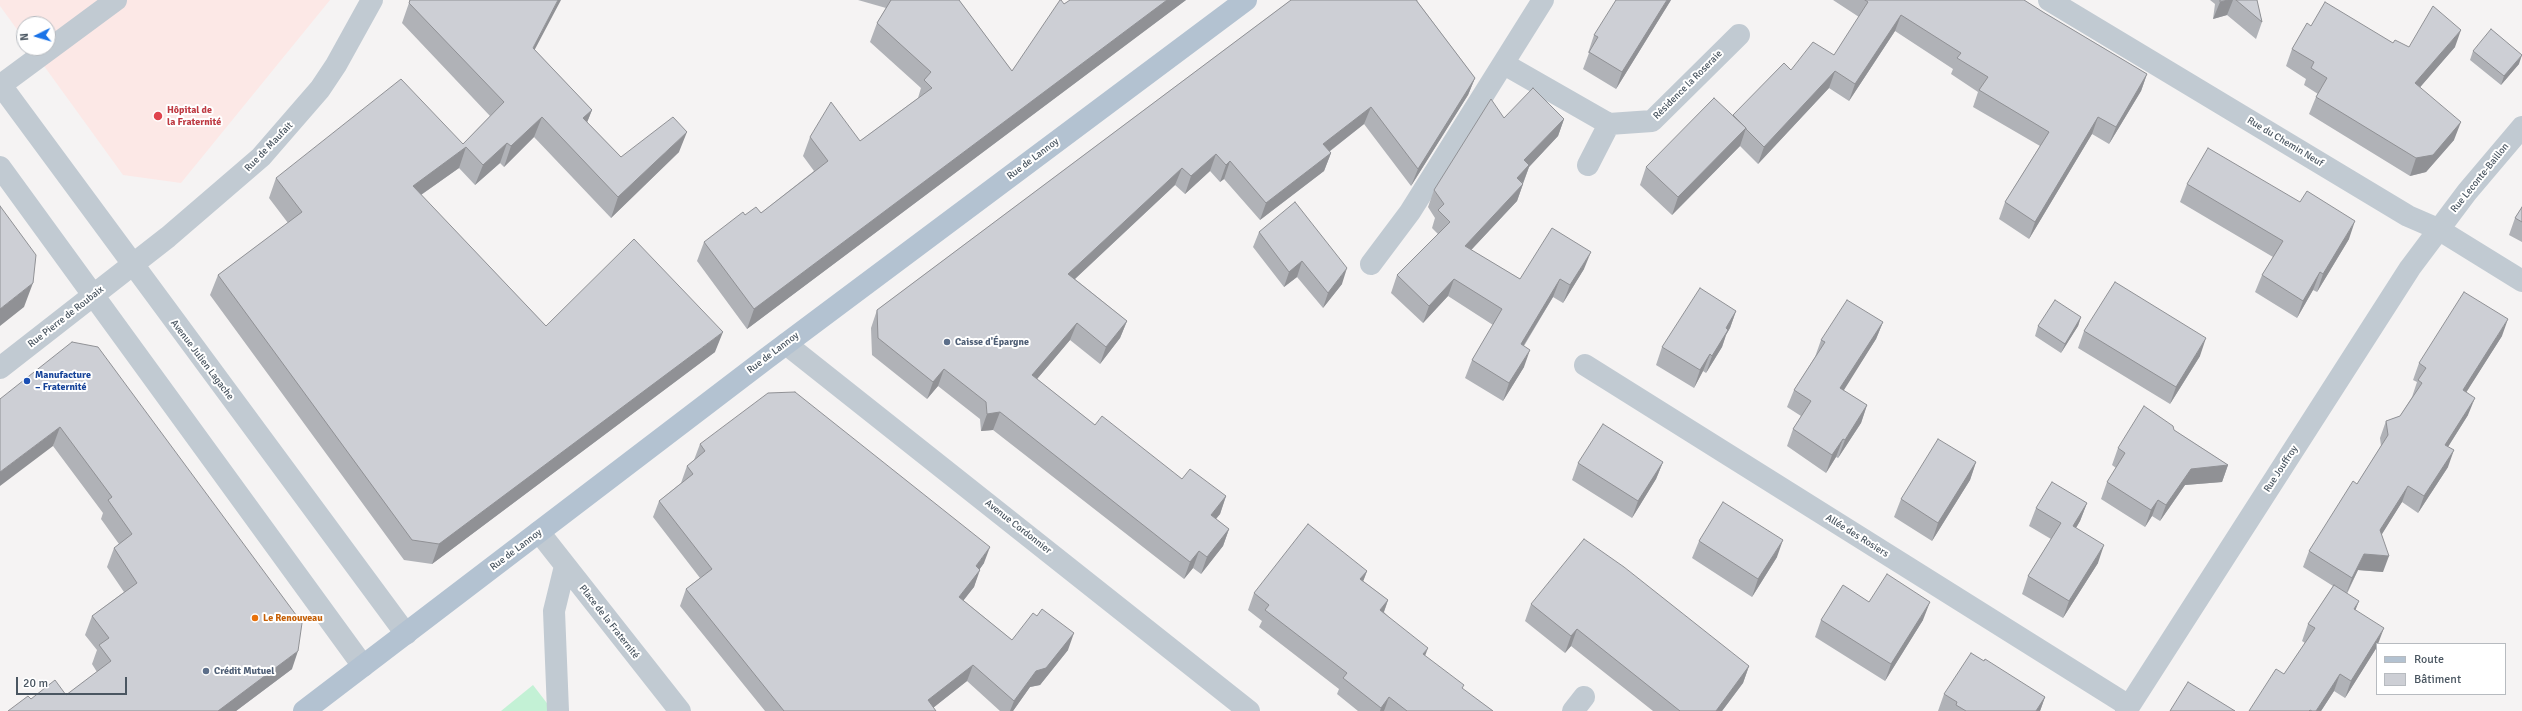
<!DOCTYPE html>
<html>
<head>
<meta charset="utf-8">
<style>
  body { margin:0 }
  #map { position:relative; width:2522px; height:711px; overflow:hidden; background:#f5f3f3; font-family:Signika,sans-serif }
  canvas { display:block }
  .legend { position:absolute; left:2376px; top:643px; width:130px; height:52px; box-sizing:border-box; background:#fff; border:1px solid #b7bbc0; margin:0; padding:5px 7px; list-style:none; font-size:12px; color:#4a5661 }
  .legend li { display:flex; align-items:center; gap:8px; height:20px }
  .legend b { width:20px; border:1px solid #b7bbc0 }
  .north { position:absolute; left:16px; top:16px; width:40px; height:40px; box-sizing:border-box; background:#fff; border:1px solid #b7bbc0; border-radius:50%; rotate:265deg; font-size:11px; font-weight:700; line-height:16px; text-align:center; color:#4a5661 }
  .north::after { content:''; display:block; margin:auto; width:14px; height:18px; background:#1a73e8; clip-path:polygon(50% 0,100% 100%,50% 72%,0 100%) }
  .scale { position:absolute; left:16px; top:677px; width:111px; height:18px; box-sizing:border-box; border:2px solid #4a5661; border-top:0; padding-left:5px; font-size:12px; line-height:14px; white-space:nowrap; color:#4a5661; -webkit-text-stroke:3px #fff; paint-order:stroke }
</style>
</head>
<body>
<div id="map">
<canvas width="2522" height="711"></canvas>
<ul class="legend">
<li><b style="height:5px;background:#b3c2d1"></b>Route</li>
<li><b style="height:11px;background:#cdcfd5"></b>Bâtiment</li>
</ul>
<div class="north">N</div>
<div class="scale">20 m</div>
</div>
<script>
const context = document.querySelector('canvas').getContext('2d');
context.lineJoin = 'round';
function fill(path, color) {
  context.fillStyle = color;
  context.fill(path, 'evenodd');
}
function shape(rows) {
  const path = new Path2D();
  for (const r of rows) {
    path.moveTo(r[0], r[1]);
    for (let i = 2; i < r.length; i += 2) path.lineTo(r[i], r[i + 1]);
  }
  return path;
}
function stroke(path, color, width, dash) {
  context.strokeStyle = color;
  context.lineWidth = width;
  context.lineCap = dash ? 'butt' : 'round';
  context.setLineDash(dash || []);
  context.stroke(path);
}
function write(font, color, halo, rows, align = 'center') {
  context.font = font + ' Signika,sans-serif';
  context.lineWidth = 4;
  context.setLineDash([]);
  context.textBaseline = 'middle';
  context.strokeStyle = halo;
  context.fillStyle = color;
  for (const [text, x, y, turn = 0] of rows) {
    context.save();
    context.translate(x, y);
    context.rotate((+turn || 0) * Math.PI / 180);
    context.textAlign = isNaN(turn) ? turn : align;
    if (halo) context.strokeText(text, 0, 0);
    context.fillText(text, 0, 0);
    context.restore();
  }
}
const medical = shape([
  [0,0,330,0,181,183,123,175,31,48,48,48,48,24,24,24,24,39,0,6]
]);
const green = shape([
  [533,685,553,711,501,711]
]);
const minor = shape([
  [2049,0,2408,216,2438,229,2522,281],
  [1504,64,1609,124,1652,121,1739,35],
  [0,84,406,634],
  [1,85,116,0],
  [1588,165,1609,124],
  [0,167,363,666],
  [1371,264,1410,212,1543,0],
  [786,344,1249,711],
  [1585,365,2129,706],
  [0,368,168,237,261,157,320,89,336,65,372,0],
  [539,532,680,711],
  [558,711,554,611,565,566],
  [1573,711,1584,697],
  [2126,711,2410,268,2467,192,2522,127]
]);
const major = shape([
  [304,711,767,358,1246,0]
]);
const wall = shape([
  [410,0,535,50,592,110,587,122,621,157,679,152,611,218,534,137,504,167,500,163,475,185,459,168,421,195,546,326,715,352,432,564,404,560,210,295,218,275,288,223,269,198,276,178,463,144,490,116,402,23],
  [858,0,959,0,1012,71,1064,4,1070,0,1186,0,747,329,697,261,704,242,745,215,761,213,814,171,803,156,810,137,860,141,918,98,921,88,870,42,877,23,886,8],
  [1291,0,1418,0,1417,1,1475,78,1468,95,1411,186,1364,124,1329,152,1331,153,1324,171,1260,220,1224,179,1220,182,1210,171,1185,194,1175,185,1075,279,1127,321,1120,338,1100,364,1070,340,1037,379,1095,425,1182,479,1226,496,1220,514,1216,519,1229,529,1223,546,1201,574,1193,568,1184,579,993,430,981,431,980,419,938,386,927,399,872,355,871,328,877,310],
  [1671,0,1616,89,1583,69,1589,53,1588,53,1594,35],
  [1833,0,2024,0,2043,12,2147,74,2141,91,2109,144,2092,134,2029,239,1999,219,2005,202,2040,146,1973,107,1978,92,1951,74,1953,69,1895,31,1849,101,1829,88,1758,164,1740,146,1672,215,1640,185,1646,167,1733,115,1791,70,1834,55,1859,17],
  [2210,0,2257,0,2262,22,2256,39,2227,15,2213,19,2215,4],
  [2311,26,2393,43,2409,47,2455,47,2420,87,2454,140,2426,172,2410,176,2309,114,2316,97,2318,94,2304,85,2306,79,2286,66,2292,49],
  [2473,51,2519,64,2501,85,2470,60],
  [1504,118,1564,119,1558,136,1529,167,1517,201,1471,250,1520,279,1584,269,1563,303,1553,297,1524,346,1524,367,1503,401,1465,378,1472,360,1493,325,1448,296,1423,323,1391,293,1397,275,1438,234,1432,228,1435,218,1428,207,1434,190],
  [2187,184,2349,239,2317,292,2313,290,2297,318,2255,292,2262,275,2273,257,2180,202],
  [2522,207,2522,242,2509,235,2515,218],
  [1259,232,1342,284,1323,308,1297,277,1284,287,1253,247],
  [1736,311,1730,328,1726,335,1722,347,1706,373,1703,371,1694,388,1656,365,1662,347],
  [2081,317,2078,326,2061,353,2035,336,2038,326],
  [1883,322,1876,339,1843,390,1867,405,1861,423,1838,458,1836,457,1826,473,1787,446,1793,429,1801,416,1787,407,1794,390,1815,357,1821,340],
  [2084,331,2200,356,2170,404,2078,348],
  [2502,336,2466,392,2468,415,2448,447,2448,467,2418,513,2402,502,2381,535,2383,572,2358,570,2347,594,2355,610,2377,644,2377,647,2345,698,2334,691,2321,711,2249,711,2284,674,2305,643,2302,641,2308,624,2333,586,2303,567,2309,551,2357,484,2381,446,2380,438,2386,421,2400,416,2412,397,2417,382,2413,380,2419,363],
  [72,342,292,669,236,711,8,711,31,699,66,695,97,672,92,664,97,650,85,635,92,616,124,592,107,567,114,548,119,544,101,519,103,513,53,446],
  [2174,430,2228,465,2222,482,2185,485,2160,521,2152,516,2145,527,2101,499,2107,482,2116,468,2112,465,2118,448],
  [700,444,984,563,979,570,974,587,963,600,1012,640,1068,650,1040,685,1030,687,1013,711,1000,711,967,681,933,708,936,711,765,711,680,606,686,589,700,578,653,517,659,501,681,483,687,466,694,460],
  [1663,462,1656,479,1632,518,1572,480,1578,463],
  [1976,462,1970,480,1932,541,1894,517,1901,499],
  [2087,503,2080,521,2076,528,2098,563,2063,618,2022,594,2028,576,2051,539,2029,526,2036,508],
  [1699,541,1777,557,1752,597,1692,558],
  [1367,571,1363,581,1388,600,1384,612,1425,656,1462,689,1493,711,1358,711,1337,694,1339,689,1259,627,1262,621,1248,610,1254,593],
  [1869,602,1923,620,1885,681,1815,637,1821,620],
  [1531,604,1749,666,1743,683,1722,711,1653,711,1571,646,1565,653,1525,621],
  [1984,661,2045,697,2040,711,1938,711,1944,694]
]);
const shadedWall = shape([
  [558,0,561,0,525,68,533,48],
  [1167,0,1186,0,747,329,754,309],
  [1667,0,1671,0,1616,89,1622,72],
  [2228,0,2233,0,2227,15,2213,19,2220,2],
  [1901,15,1895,31,1849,101,1855,84],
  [2461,30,2455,47,2409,100,2415,83],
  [2522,55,2519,64,2501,85,2504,76],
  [1835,71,1829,88,1758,164,1764,147],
  [2147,74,2141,91,2109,144,2116,127],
  [1475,78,1468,95,1411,186,1418,169],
  [1371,107,1364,124,1317,161,1323,144],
  [592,110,584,130,583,118],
  [542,117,534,137,504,167,511,146],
  [2098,117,2092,134,2029,239,2035,222],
  [1564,119,1558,136,1529,167,1523,183,1517,178,1524,160],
  [2461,122,2454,140,2426,172,2410,176,2416,158],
  [1746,128,1740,146,1672,215,1678,197],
  [687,132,679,152,611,218,618,197],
  [507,143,500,163,475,185,483,165],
  [466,147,459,168,405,206,413,186],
  [1331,153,1324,171,1260,220,1266,203],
  [1216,154,1210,171,1185,194,1191,176],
  [1230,161,1224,179,1220,182,1226,165],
  [1182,168,1175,185,1062,291,1068,274],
  [1523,184,1517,201,1459,263,1465,246],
  [2355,221,2349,239,2317,292,2323,274],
  [1591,252,1584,269,1563,303,1570,285],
  [1302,261,1297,277,1284,287,1289,272],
  [1347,268,1342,284,1323,308,1328,293],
  [2320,272,2313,290,2297,318,2303,301],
  [1454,279,1448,296,1423,323,1429,306],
  [1560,279,1553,297,1514,361,1521,344],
  [33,283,24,307,0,326,0,309],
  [1736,311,1730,328,1726,335,1722,347,1706,373,1712,356,1726,328],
  [2081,317,2078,326,2061,353,2065,344],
  [2508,319,2502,336,2457,407,2463,390],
  [1127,321,1120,338,1100,364,1106,347],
  [1883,322,1876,339,1834,406,1840,388],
  [1077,323,1070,340,1026,392,1032,375],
  [723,332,715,352,432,564,439,544],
  [2206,338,2200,356,2170,404,2176,387],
  [1530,350,1524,367,1503,401,1509,383],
  [1710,354,1703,371,1694,388,1700,370],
  [944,369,938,386,927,399,933,382],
  [2475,398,2468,415,2439,461,2445,445],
  [1867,405,1861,423,1838,458,1845,440],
  [1000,412,993,430,981,431,987,414],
  [60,427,53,446,0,486,0,472],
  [1843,439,1836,457,1826,473,1832,455],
  [2454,450,2448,467,2418,513,2424,496],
  [1663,462,1656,479,1632,518,1638,501],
  [1976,462,1970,480,1932,541,1938,523],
  [2228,465,2222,482,2185,485,2160,521,2166,505,2191,469],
  [2408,486,2402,502,2374,547,2380,530],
  [1226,496,1220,514,1205,532,1211,515],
  [2158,500,2152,516,2145,527,2151,510],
  [2087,503,2080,521,2067,543,2073,526],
  [1229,529,1223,546,1201,574,1207,557],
  [1783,540,1777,557,1752,597,1758,579],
  [2104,545,2098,563,2063,618,2069,601],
  [990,547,984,563,970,583,976,566],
  [1199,551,1193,568,1184,579,1190,562],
  [2364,554,2389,556,2383,572,2358,570,2346,594,2352,578],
  [980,570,974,587,953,614,959,597],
  [1367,571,1361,587,1360,579],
  [1388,600,1382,617,1380,610],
  [2359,601,2352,619,2354,609],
  [1930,602,1923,620,1885,681,1891,664],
  [2384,628,2378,644,2377,644,2377,647,2345,698,2351,681],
  [1577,629,1571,646,1565,653,1571,636],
  [1074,633,1068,650,1040,685,1030,687,1013,711,1010,711,1014,701,1036,671],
  [1428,648,1422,664,1423,654],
  [298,651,292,669,236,711,218,711],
  [973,665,967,681,929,711,928,700],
  [1749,666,1743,683,1722,711,1716,711],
  [2340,674,2334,691,2321,711,2316,711],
  [1389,697,1384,711,1380,711,1381,708],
  [2045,697,2040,711,2036,711]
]);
const building = shape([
  [410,0,558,0,533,48,592,110,583,118,621,157,673,117,687,132,618,197,542,117,511,146,507,143,483,165,466,147,413,186,546,326,634,239,723,332,439,544,412,540,218,275,302,212,276,178,401,79,463,144,504,102,409,3,410,0],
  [891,0,959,0,1012,71,1060,0,1061,0,1064,4,1070,0,1167,0,754,309,704,242,743,212,745,215,756,207,761,213,828,161,810,137,831,102,860,141,932,88,924,80,931,72,877,23,891,0],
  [1291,0,1416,0,1475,78,1418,169,1371,107,1323,144,1331,153,1266,203,1230,161,1226,165,1216,154,1191,176,1182,168,1068,274,1127,321,1106,347,1077,323,1032,375,1095,425,1102,416,1182,479,1190,469,1226,496,1211,515,1229,529,1207,557,1199,551,1190,562,1000,412,987,414,986,402,944,369,933,382,878,338,877,310,1291,0],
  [1616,0,1667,0,1622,72,1589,52,1598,37,1594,35,1616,0],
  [1865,0,2024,0,2043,12,2147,74,2116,127,2098,117,2035,222,2005,202,2049,132,1979,90,1988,77,1957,58,1961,53,1901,15,1855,84,1835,71,1764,147,1746,129,1746,128,1733,115,1784,63,1791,70,1813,42,1834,55,1868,2,1865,0],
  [2220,0,2228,0,2220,2,2220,0],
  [2236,0,2257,0,2262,22,2236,0],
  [2325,2,2393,43,2395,40,2409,47,2433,6,2461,30,2415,83,2461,122,2433,155,2416,158,2316,97,2327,78,2311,68,2314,62,2292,49,2307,23,2311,26,2325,2],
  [2491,29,2522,55,2504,76,2473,51,2491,29],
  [1533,88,1564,119,1524,160,1529,165,1517,178,1523,184,1465,246,1520,279,1552,228,1591,252,1570,285,1560,279,1521,344,1530,350,1509,383,1472,360,1502,309,1454,279,1429,306,1397,275,1450,222,1438,210,1444,204,1434,190,1491,99,1504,118,1533,88],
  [1714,98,1746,128,1678,197,1646,167,1714,98],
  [2208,148,2300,202,2307,191,2355,221,2323,274,2320,272,2303,301,2262,275,2283,241,2187,184,2208,148],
  [1295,202,1347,268,1328,293,1302,261,1289,272,1259,232,1295,202],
  [0,206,36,255,33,283,0,309,0,206],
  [2522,207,2522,222,2515,218,2522,207],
  [2115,282,2206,338,2176,387,2084,331,2115,282],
  [1700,288,1736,311,1726,328,1728,330,1712,356,1710,354,1700,370,1662,347,1700,288],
  [2464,292,2508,319,2463,390,2475,398,2445,445,2454,450,2424,496,2408,486,2380,530,2389,556,2364,554,2352,578,2309,551,2353,481,2357,484,2388,435,2386,421,2400,416,2422,383,2418,380,2426,368,2419,363,2464,292],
  [1847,300,1883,322,1840,388,1867,405,1845,440,1843,439,1832,455,1793,429,1811,401,1794,390,1825,342,1821,340,1847,300],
  [2055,300,2081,317,2065,344,2038,326,2055,300],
  [72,342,98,347,302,623,298,651,218,711,8,711,28,696,31,699,55,680,66,695,111,661,99,645,109,638,92,616,137,583,114,548,132,534,108,500,112,497,60,427,0,472,0,399,72,342],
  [795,392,990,547,976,566,980,570,959,597,1012,640,1033,613,1037,616,1042,609,1074,633,1046,668,1036,671,1014,701,973,665,928,700,936,711,784,711,686,589,712,569,659,501,693,474,687,466,705,451,700,444,768,393,795,392],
  [2144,406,2173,426,2174,430,2228,465,2191,469,2166,505,2158,500,2151,510,2107,482,2125,453,2118,448,2144,406],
  [1603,424,1663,462,1638,501,1578,463,1603,424],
  [1938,439,1976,462,1938,523,1901,499,1938,439],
  [2052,482,2087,503,2073,526,2104,545,2069,601,2028,576,2061,523,2036,508,2052,482],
  [1723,502,1783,540,1758,579,1699,541,1723,502],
  [1308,524,1367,571,1360,579,1388,600,1380,610,1428,648,1423,654,1464,685,1462,688,1493,711,1407,711,1389,697,1381,708,1343,678,1347,673,1265,610,1269,605,1254,593,1308,524],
  [1584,539,1624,567,1749,666,1716,711,1680,711,1577,629,1571,636,1531,604,1584,539],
  [1887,574,1930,602,1891,664,1821,620,1843,585,1869,602,1887,574],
  [2334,585,2359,601,2354,609,2384,628,2351,681,2340,674,2316,711,2312,711,2310,710,2309,711,2249,711,2276,669,2284,674,2315,628,2308,624,2334,585],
  [1971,653,1984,661,1985,659,2045,697,2036,711,1966,711,1956,705,1957,702,1944,694,1971,653],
  [2188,682,2235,711,2170,711,2188,682]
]);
const markers = [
  [158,116,5,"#e0444e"],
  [947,342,4,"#5c6f8a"],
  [27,381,4,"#1a4fb4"],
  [255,618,4,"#e8710a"],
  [206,671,4,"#5c6f8a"]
];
const streetNames = [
  ["Résidence la Roseraie",1688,85,-45],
  ["Rue du Chemin Neuf",2285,142,31],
  ["Rue de Maufait",269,147,-46],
  ["Rue de Lannoy",1033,159,-37],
  ["Rue Leconte-Baillon",2480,178,-51],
  ["Rue Pierre de Roubaix",66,317,-38],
  ["Rue de Lannoy",773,353,-37],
  ["Avenue Julien Lagache",202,360,53],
  ["Rue Jouffroy",2281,469,-57],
  ["Avenue Cordonnier",1018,527,38],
  ["Allée des Rosiers",1857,536,32],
  ["Rue de Lannoy",516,550,-37],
  ["Place de la Fraternité",609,622,52]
];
const healthNames = [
  ["Hôpital de",167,110],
  ["la Fraternité",167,122]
];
const serviceNames = [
  ["Caisse d'Épargne",955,342],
  ["Crédit Mutuel",214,671]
];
const transitNames = [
  ["Manufacture",35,375],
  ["– Fraternité",35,387]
];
const foodNames = [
  ["Le Renouveau",263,618]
];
fill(medical, '#fce8e6');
fill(green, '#c3f1d5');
stroke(minor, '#c1cad2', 22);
stroke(major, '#b3c2d1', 22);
fill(wall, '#b0b2b7');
fill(shadedWall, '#909195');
fill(building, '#cdcfd5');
stroke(building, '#909195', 1);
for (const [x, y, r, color] of markers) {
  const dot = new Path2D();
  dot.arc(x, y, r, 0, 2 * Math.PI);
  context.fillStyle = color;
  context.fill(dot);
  stroke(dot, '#fff', 1.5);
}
write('10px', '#4a5661', '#fff', streetNames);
write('bold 10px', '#be3a42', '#fff', healthNames, 'left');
write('bold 10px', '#4e5e75', '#fff', serviceNames, 'left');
write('bold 10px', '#164399', '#fff', transitNames, 'left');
write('bold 10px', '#c56008', '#fff', foodNames, 'left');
</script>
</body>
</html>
